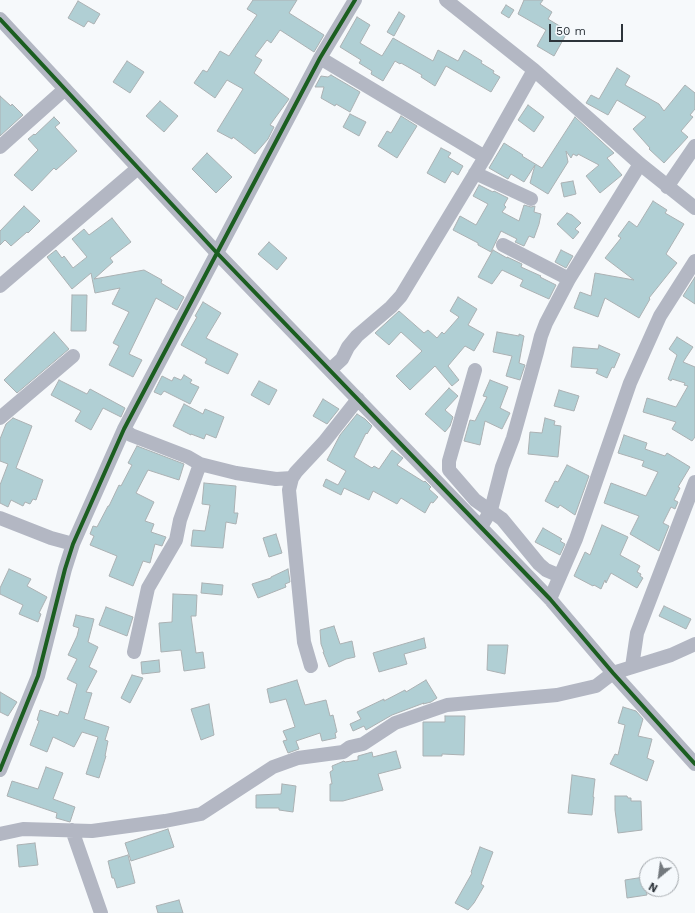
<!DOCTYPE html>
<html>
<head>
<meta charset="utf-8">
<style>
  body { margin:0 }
  #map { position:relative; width:695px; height:913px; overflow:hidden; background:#f6f9fb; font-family:"Work Sans",sans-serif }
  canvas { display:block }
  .north { position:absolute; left:639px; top:857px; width:40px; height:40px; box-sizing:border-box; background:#f5f9fc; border:1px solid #a5aaae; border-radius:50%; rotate:209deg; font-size:11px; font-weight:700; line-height:16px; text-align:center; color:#2d343a }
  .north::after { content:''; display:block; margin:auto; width:14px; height:18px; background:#73797e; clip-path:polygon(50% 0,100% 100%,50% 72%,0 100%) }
  .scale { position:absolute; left:549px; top:24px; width:74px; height:18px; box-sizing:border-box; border:2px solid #2d343a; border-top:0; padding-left:5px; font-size:12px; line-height:14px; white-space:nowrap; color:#2d343a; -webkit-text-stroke:3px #f5f9fc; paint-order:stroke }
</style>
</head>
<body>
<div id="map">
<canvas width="695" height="913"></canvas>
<div class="north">N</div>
<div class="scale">50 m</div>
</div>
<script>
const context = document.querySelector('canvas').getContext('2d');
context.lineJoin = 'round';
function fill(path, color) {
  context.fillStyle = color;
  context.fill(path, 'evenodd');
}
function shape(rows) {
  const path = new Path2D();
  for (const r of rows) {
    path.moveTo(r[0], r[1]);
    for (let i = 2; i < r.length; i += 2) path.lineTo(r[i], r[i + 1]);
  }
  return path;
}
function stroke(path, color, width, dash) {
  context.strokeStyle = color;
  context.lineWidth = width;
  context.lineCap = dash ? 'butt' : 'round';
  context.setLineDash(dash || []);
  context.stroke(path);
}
const building = shape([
  [253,0,297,0,289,13,324,35,314,52,280,30,271,43,267,40,255,56,262,60,254,73,289,99,270,125,274,127,268,139,255,154,233,137,232,139,217,131,243,89,227,80,215,98,194,83,203,70,207,72,220,51,229,56,257,15,247,9,253,0],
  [524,0,543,0,540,4,552,12,548,19,568,31,554,56,537,46,546,30,518,14,524,0],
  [78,1,100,14,94,24,88,21,84,27,68,18,78,1],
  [506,5,514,10,509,18,501,13,506,5],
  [399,12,405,16,394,36,387,32,399,12],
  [357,17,370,25,360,43,382,56,393,38,433,61,438,50,458,61,464,50,482,61,481,63,494,71,493,73,500,77,491,92,446,66,435,86,421,77,422,75,401,63,400,64,395,61,383,81,371,74,372,71,359,63,361,60,340,47,357,17],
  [127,61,144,72,130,93,113,82,127,61],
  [617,68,630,76,625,85,659,104,664,111,685,85,695,93,695,109,690,115,693,117,681,131,688,137,664,163,649,149,650,148,633,129,646,117,617,100,608,115,586,103,591,95,599,99,617,68],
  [331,75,360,92,350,112,336,104,335,106,321,98,324,87,315,87,321,76,328,77,331,75],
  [0,96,11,106,12,104,23,115,0,136,0,96],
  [160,101,178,116,164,132,146,116,160,101],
  [528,105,544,117,534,132,518,120,528,105],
  [350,114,366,122,359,136,343,127,350,114],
  [401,116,417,126,397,158,378,146,387,131,391,133,401,116],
  [54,117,60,123,55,127,77,151,56,170,54,168,32,191,14,175,38,150,28,139,34,134,35,135,54,117],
  [575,117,614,153,607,158,622,175,600,193,586,176,599,165,578,154,577,156,573,154,571,158,566,151,568,162,548,194,530,183,535,165,524,182,511,174,508,179,489,168,504,143,523,155,522,156,542,168,575,117],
  [441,148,451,153,448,157,463,166,458,175,452,171,445,183,427,173,441,148],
  [207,153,232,177,216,193,192,169,207,153],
  [573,181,576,194,564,197,561,183,573,181],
  [479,185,493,192,494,191,508,198,504,205,506,207,502,212,519,221,524,205,531,207,535,206,534,212,541,214,539,224,534,238,529,236,524,246,515,242,517,239,501,231,491,252,478,245,478,243,453,230,460,216,476,225,488,204,473,196,479,185],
  [653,201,667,210,665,213,684,224,666,254,677,263,649,298,650,299,639,318,605,298,598,317,574,308,580,292,591,296,595,273,634,280,605,258,621,238,618,236,629,221,637,227,653,201],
  [24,206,40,221,28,233,27,232,11,246,5,240,0,245,0,231,24,206],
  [567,213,572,215,581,223,575,229,579,232,573,239,557,224,567,213],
  [112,218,131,242,110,258,113,262,94,279,144,270,162,280,161,283,184,297,177,310,156,298,129,354,142,360,133,377,109,365,119,346,113,343,129,312,112,304,120,288,95,293,91,273,72,289,47,257,56,250,62,258,64,256,73,268,87,257,72,239,84,229,89,235,112,218],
  [269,242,287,258,277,270,258,254,269,242],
  [493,250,507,258,507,257,522,264,521,267,541,276,540,277,556,285,549,299,520,286,523,280,502,270,492,284,478,277,493,250],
  [561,250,573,256,566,268,555,262,561,250],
  [695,277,695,304,683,296,695,277],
  [72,295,87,295,86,331,71,331,72,295],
  [458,297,477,309,468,325,484,334,474,351,465,346,448,366,459,380,452,386,435,366,410,390,396,376,422,351,401,332,389,345,375,333,399,311,424,333,428,330,437,338,442,332,444,334,459,317,450,311,458,297],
  [203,302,221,313,206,338,238,354,228,374,205,363,207,359,181,345,197,317,195,316,203,302],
  [54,332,69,349,17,393,4,380,54,332],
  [497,332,519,336,519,334,524,336,519,363,525,365,520,380,506,376,512,356,493,352,497,332],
  [677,337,693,347,683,362,695,367,695,437,692,441,672,429,676,422,643,412,647,398,676,407,688,386,684,385,685,383,672,379,671,381,668,379,677,355,669,349,677,337],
  [599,345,620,354,614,368,612,367,607,378,596,373,598,369,571,367,573,347,598,349,599,345],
  [184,375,192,380,190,383,199,387,190,404,164,391,161,395,154,392,162,376,172,381,174,377,181,380,184,375],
  [59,380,87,394,90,389,125,408,121,417,103,408,91,430,75,421,81,411,51,395,59,380],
  [490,380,508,387,500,408,510,413,502,429,485,421,480,445,464,441,470,420,475,421,487,397,483,396,490,380],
  [259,381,277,390,269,405,251,395,259,381],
  [449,388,458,396,445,410,453,417,450,426,445,432,425,414,449,388],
  [559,390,579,396,574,411,554,406,559,390],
  [323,399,339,409,327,424,313,416,323,399],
  [184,404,203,414,205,409,224,417,216,438,206,434,204,439,191,434,191,435,173,426,184,404],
  [357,414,365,419,372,426,367,434,366,433,354,457,372,468,374,466,379,469,392,450,399,455,403,458,397,465,424,482,425,481,431,487,429,489,438,497,433,503,431,502,425,513,401,498,397,504,373,491,369,500,344,488,341,495,323,486,326,479,338,485,346,471,327,460,340,435,357,414],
  [13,418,32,426,16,468,43,480,36,500,33,499,30,504,25,502,23,506,11,500,8,507,0,503,0,485,8,464,0,461,0,439,6,424,13,418],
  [545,418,555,421,554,425,561,426,558,457,528,454,530,432,542,433,545,418],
  [624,435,647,443,645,449,665,456,667,453,690,467,678,487,680,488,674,500,678,502,675,509,671,507,663,523,669,526,659,551,630,534,639,516,604,503,611,483,646,496,658,472,642,466,644,461,618,453,624,435],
  [137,446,184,464,179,480,148,470,136,493,154,502,145,521,154,524,151,532,166,537,162,546,155,544,150,563,143,561,133,586,109,576,117,556,90,545,94,536,90,534,93,526,97,527,108,506,109,506,119,485,121,486,132,465,128,463,137,446],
  [567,465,589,476,575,515,560,505,558,508,545,501,555,481,558,482,567,465],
  [204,483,236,486,234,513,238,513,236,524,226,522,223,548,191,546,193,530,205,531,210,505,202,504,204,483],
  [602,525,628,537,620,555,640,566,637,572,641,574,640,576,643,578,637,588,611,573,606,583,605,580,601,589,594,585,593,586,574,576,585,552,590,555,602,525],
  [543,528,562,539,560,541,565,544,560,555,535,542,543,528],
  [276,534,282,553,269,557,263,538,276,534],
  [9,569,31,579,27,586,47,597,39,613,41,614,38,622,19,614,23,605,0,594,0,588,9,569],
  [288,569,290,582,285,584,286,587,258,598,252,584,271,578,271,577,288,569],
  [202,583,223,585,222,595,201,593,202,583],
  [173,594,197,595,196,616,191,616,196,653,203,652,205,668,184,671,181,650,161,652,159,623,172,622,173,594],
  [664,606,691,619,686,629,659,616,664,606],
  [106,607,133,617,127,636,99,625,106,607],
  [76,615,94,619,88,642,98,647,89,667,97,671,86,692,92,693,84,719,109,727,105,740,108,741,105,756,106,756,99,778,86,774,98,737,82,732,74,747,53,737,47,752,30,745,39,721,37,720,40,710,58,716,60,711,68,714,77,684,67,679,77,659,68,655,77,636,79,628,73,626,76,615],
  [334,626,340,644,352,641,355,657,346,659,329,667,323,652,324,652,321,644,320,630,334,626],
  [424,638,426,648,404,654,407,664,379,672,373,653,424,638],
  [488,645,508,645,505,674,487,670,488,645],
  [159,660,160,672,142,674,141,662,159,660],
  [132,675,143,678,130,703,121,698,132,675],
  [297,680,305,705,326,700,330,716,333,715,337,732,335,733,336,738,322,741,320,733,296,741,299,749,288,753,283,741,287,740,283,731,295,727,286,699,270,703,267,689,297,680],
  [426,680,437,698,431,702,423,704,424,703,392,715,366,730,364,726,353,731,350,724,361,719,357,712,384,699,384,701,405,690,406,692,426,680],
  [0,692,17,702,8,716,0,712,0,692],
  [209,704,214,735,201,740,191,709,209,704],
  [623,707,636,711,643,719,638,736,652,739,647,758,654,761,647,781,610,764,615,754,618,755,625,725,618,723,623,707],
  [445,716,465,716,464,755,442,754,442,756,423,756,423,722,445,722,445,716],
  [396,751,401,768,378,774,383,790,343,801,330,801,330,784,332,784,330,772,333,770,332,766,344,761,345,762,358,760,358,756,372,752,373,757,396,751],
  [46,767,63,773,53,799,75,807,70,822,56,818,57,813,7,796,12,781,38,789,46,767],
  [572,775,595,779,593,797,594,797,592,815,568,813,572,775],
  [282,784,296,786,293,812,279,810,279,808,256,808,256,795,281,794,282,784],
  [615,796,627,796,628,798,631,798,631,801,641,801,642,830,618,833,615,810,615,796],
  [168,829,174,847,131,861,125,843,168,829],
  [35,843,38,865,19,867,17,845,35,843],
  [480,847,493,852,481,884,484,886,474,903,468,910,455,903,472,873,471,872,480,847],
  [128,855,135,883,117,888,114,878,112,878,108,861,128,855],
  [644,877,647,895,627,898,625,880,644,877],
  [179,900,183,913,158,913,156,906,179,900]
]);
const minor = shape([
  [446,0,534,70,640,164,695,208],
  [0,19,217,253,550,599,613,673,695,764],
  [320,58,485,157],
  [0,147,65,89],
  [475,173,531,199],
  [667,187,695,146],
  [503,245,569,279],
  [0,286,138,168],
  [330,370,342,359,348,347,357,336,391,307,401,296,485,157,534,70],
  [475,370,449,461,449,470,475,500,502,519,539,564,546,570,560,576],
  [0,418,73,356],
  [124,429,131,435,188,457,200,464,236,473,276,479,292,478],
  [0,518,51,538,73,544],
  [481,527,491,510,502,467,513,438,537,352,541,336,546,323,569,279,640,164],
  [550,599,576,539,630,383,660,316,695,261],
  [134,652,148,588,176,540,180,520,200,464],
  [311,666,304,642,289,490,292,478,296,472,324,442,358,399],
  [632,667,637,633,695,482],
  [0,770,38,676,65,569,73,544,124,429,320,58,355,0],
  [72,830,101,913],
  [0,834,23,829,92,831,165,821,201,814,273,767,298,758,343,752,350,747,363,744,395,723,447,705,557,695,596,686,613,673,671,655,695,644]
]);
const cycleway = shape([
  [0,19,217,253,550,599,613,673,695,764],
  [0,770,38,676,65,569,73,544,124,429,320,58,355,0]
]);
fill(building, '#b0cfd4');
stroke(building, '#abb1b3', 1);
stroke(minor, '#b3b7c3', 14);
stroke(cycleway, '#1b5e20', 4);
</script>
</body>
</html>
